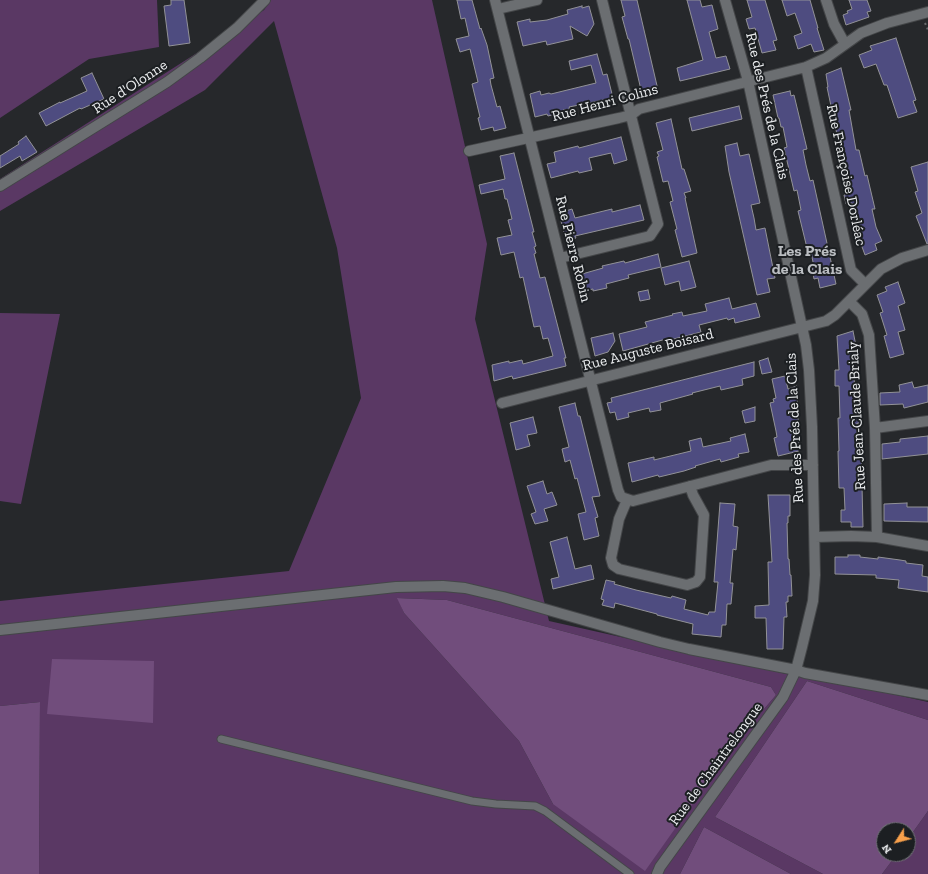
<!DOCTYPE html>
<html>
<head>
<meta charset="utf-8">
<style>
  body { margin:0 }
  #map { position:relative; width:928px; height:874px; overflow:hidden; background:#26282b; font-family:"Zilla Slab",serif }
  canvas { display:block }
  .north { position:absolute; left:876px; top:822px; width:40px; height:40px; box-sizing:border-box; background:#1c1f22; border:1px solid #6e7174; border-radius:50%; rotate:234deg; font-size:11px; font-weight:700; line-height:16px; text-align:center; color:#eaecee }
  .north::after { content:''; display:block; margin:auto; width:14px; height:18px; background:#f8a04b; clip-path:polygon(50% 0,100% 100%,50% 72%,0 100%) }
</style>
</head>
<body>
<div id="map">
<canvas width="928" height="874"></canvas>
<div class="north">N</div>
</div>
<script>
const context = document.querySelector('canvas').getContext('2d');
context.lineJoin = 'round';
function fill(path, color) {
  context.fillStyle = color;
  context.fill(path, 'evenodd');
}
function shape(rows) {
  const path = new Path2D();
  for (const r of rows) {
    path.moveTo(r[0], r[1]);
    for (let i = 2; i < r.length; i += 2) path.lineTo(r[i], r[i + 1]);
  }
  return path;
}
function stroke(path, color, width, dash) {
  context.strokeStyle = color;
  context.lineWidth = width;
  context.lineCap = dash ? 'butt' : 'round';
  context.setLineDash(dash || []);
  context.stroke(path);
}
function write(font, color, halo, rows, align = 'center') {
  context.font = font + ' "Zilla Slab",serif';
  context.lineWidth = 4;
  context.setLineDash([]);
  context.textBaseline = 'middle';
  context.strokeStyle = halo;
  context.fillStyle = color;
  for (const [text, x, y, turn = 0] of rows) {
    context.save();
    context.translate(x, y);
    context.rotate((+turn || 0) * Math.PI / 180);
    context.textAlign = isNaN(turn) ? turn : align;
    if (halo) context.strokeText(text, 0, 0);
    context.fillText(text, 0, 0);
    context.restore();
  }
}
const green = shape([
  [0,0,157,0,159,47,89,59,0,118],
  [271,0,432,0,487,244,475,319,549,621,800,677,874,690,928,702,928,720,807,681,715,817,823,874,791,874,704,827,680,874,39,874,40,702,0,706,0,601,289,571,361,398,337,248,274,21,205,90,0,211,0,179,264,10],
  [398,598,447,600,771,687,776,695,737,741,553,804,519,741,404,613],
  [0,313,60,314,21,504,0,501],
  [928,811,928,874,882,874,897,854,908,854,908,839]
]);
const forest = shape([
  [397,598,447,600,771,687,776,695,737,741,645,871,553,804,519,741,404,613],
  [52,659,154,661,153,723,47,714],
  [807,681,928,720,928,811,908,839,908,830,884,830,884,854,897,854,882,874,823,874,715,817],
  [40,702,39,874,0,874,0,706],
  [704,827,791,874,680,874]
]);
const building = shape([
  [171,0,184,0,190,43,169,46,164,6,171,5,171,0],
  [457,0,472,0,480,29,481,28,487,45,494,78,490,79,491,85,497,107,500,106,506,128,494,131,493,127,481,130,478,118,480,117,472,84,478,82,470,49,460,52,456,39,469,36,465,18,461,19,457,0],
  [621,0,637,0,658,90,642,94,629,39,628,39,622,17,625,16,621,0],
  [687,0,700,0,702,7,712,5,718,29,709,32,716,58,726,56,730,69,680,81,677,68,703,60,687,0],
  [747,0,765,0,777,40,773,41,776,50,762,53,755,28,749,29,746,19,752,17,747,0],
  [782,0,810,0,818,28,817,28,824,50,814,52,811,44,798,49,794,36,802,33,795,13,787,16,782,0],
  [849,0,867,0,871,11,867,12,869,17,846,25,843,15,848,13,847,11,852,9,849,0],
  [582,6,582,8,589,6,594,24,587,36,570,26,573,39,547,45,546,41,523,46,517,22,530,19,530,22,547,20,568,14,567,10,582,6],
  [896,38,916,100,913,101,917,112,898,118,887,85,884,85,876,64,864,68,859,55,872,50,870,46,896,38],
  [597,54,603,75,607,74,613,98,569,107,570,109,563,110,563,112,548,116,547,114,535,117,530,94,540,91,541,95,549,93,551,94,596,83,591,65,571,70,569,61,597,54],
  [841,68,851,110,849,110,856,150,859,150,865,176,867,175,875,209,872,209,876,227,882,241,875,244,877,250,865,255,861,244,863,244,857,229,853,205,852,203,846,204,844,195,848,194,847,187,848,187,827,87,828,87,826,74,841,68],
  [92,73,104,99,81,109,80,108,46,126,39,113,60,102,60,103,87,91,81,78,92,73],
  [790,91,791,96,794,95,807,149,803,150,806,165,810,181,813,180,836,284,820,288,818,278,814,279,812,267,814,267,810,247,807,248,798,211,801,210,797,190,794,191,784,148,787,147,783,127,781,127,779,118,778,118,773,95,790,91],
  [739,106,742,119,692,131,689,118,739,106],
  [671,119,682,169,684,169,691,191,684,193,686,198,685,198,697,253,682,257,675,230,677,229,670,202,673,201,668,181,663,182,657,157,659,156,657,152,663,150,656,123,671,119],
  [26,136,37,152,22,161,20,156,0,168,0,156,19,144,18,142,26,136],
  [621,137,627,160,614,164,611,153,589,158,592,170,579,173,578,171,551,178,547,164,556,162,554,152,578,146,579,148,621,137],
  [737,143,740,156,749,154,760,203,751,205,754,218,756,230,765,228,775,278,767,279,770,292,757,295,729,172,725,146,737,143],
  [514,153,534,232,532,232,536,246,534,247,536,253,534,254,540,278,545,277,566,358,564,358,566,366,513,379,512,376,494,381,492,365,509,361,509,363,522,360,523,364,553,356,548,338,543,339,540,326,534,327,523,277,520,278,514,252,501,255,497,238,512,235,508,220,512,219,507,199,505,199,503,189,481,194,479,185,505,179,500,156,514,153],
  [928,162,928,244,927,244,916,216,922,213,915,192,918,191,911,167,928,162],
  [640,205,644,220,575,236,576,238,566,241,559,213,572,209,575,218,612,209,612,212,640,205],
  [658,254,661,267,628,275,629,278,606,284,607,288,593,291,593,289,579,292,575,276,603,268,602,266,624,261,625,263,658,254],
  [689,261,696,287,681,291,679,281,665,285,661,268,689,261],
  [898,282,905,303,898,306,905,330,898,332,904,354,890,358,884,336,887,335,880,313,883,312,877,295,887,291,885,287,898,282],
  [648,290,650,299,640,301,638,292,648,290],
  [729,298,732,309,756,303,760,317,735,323,734,318,728,320,727,318,699,325,701,332,666,341,666,339,623,351,619,334,647,327,645,322,673,315,672,314,682,312,683,316,707,311,705,304,729,298],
  [853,331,856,346,857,370,857,376,854,376,855,395,857,395,857,401,859,401,859,424,857,423,857,445,861,445,863,527,851,527,851,522,841,522,841,510,845,510,844,488,839,488,838,451,839,451,838,418,840,418,839,386,835,386,835,370,839,370,837,336,853,331],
  [613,333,615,341,608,352,595,356,591,338,613,333],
  [768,358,772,372,762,374,759,361,768,358],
  [754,362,754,376,742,379,743,385,721,390,720,386,692,393,693,394,660,403,661,410,650,412,649,408,628,413,629,417,617,420,615,412,610,413,607,403,612,402,611,398,754,362],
  [785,376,788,389,797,386,799,451,778,456,774,438,777,437,776,431,770,403,774,402,773,399,776,398,772,379,785,376],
  [912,382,914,388,928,385,928,402,904,408,903,404,880,405,880,393,900,392,899,385,912,382],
  [575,403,578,416,580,416,600,496,592,497,598,517,595,518,599,536,584,540,578,514,586,512,577,478,575,479,570,460,565,462,562,449,569,447,559,407,575,403],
  [755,407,755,421,745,423,742,411,755,407],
  [533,417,537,433,527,435,530,446,516,450,510,423,533,417],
  [745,434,749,452,738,454,739,457,721,462,720,459,695,466,696,467,684,471,659,477,658,475,632,482,628,463,654,457,654,460,691,451,689,441,701,438,703,447,731,441,730,438,745,434],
  [928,436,928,454,882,459,882,444,900,442,900,439,928,436],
  [543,481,547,494,552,492,557,505,544,509,548,521,535,524,531,514,536,512,527,486,543,481],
  [768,495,790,495,790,516,788,516,788,523,787,523,788,559,789,559,790,575,791,575,792,596,788,596,788,602,786,602,787,617,784,617,783,649,767,649,766,618,755,618,755,606,769,605,768,562,772,562,768,495],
  [720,503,735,504,733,526,738,527,736,550,733,549,730,583,733,583,731,604,727,604,726,625,722,625,721,637,692,634,693,624,657,615,657,614,615,603,614,608,602,605,604,600,601,599,606,580,615,582,614,584,636,590,671,598,672,596,686,600,684,609,708,615,709,612,715,612,718,582,714,582,720,503],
  [907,503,907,507,928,507,928,522,884,521,884,504,907,503],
  [567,537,575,569,591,565,594,579,553,589,551,579,559,577,550,542,567,537],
  [848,555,860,555,860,557,878,559,878,557,900,560,906,561,906,563,923,565,922,576,928,577,928,592,898,588,899,580,876,578,876,575,835,574,835,557,848,557,848,555]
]);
const path = shape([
  [925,23,928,30]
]);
const service = shape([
  [221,739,472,801,496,804,535,806,545,811,630,874]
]);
const minor = shape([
  [495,0,618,490,621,497,633,501,771,465,813,465],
  [826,0,834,24,845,44],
  [498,9,537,0],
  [806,67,851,270,865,284],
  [469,151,619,118,631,115,639,109,806,67,826,58,861,33,887,23,928,12],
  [560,258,650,236,658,224,602,0],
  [849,301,862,314,869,335,875,428,877,537],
  [502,403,826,321,835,315,881,269,902,258,928,250],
  [875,428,928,421],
  [627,500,619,519,611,558,613,565,619,569,687,585,696,582,700,577,704,515,693,495,690,486],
  [815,537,851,536,877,537,928,546],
  [0,630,396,587,443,586,465,588,503,597,660,642,689,649,796,670,805,673,928,695],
  [657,874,660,867,783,697,796,670,802,647,813,601,815,575,812,427,809,370,806,345,748,81,725,0]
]);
const tertiary = shape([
  [0,186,167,82,200,58,237,28,265,0]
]);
const streetNames = [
  ["Rue d'Olonne",130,87,-33],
  ["Rue Henri Colins",605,103,-15],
  ["Rue des Prés de la Clais",767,106,77],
  ["Rue Françoise Dorléac",846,175,78],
  ["Rue Pierre Robin",573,249,76],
  ["Rue Auguste Boisard",648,350,-14],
  ["Rue Jean-Claude Brialy",857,416,-93],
  ["Rue des Prés de la Clais",795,428,-93],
  ["Rue de Chaintrelongue",716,764,-54]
];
const neighbourhoodNames = [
  ["Les Prés",807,251],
  ["de la Clais",807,269]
];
fill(green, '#5a3864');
fill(forest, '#714d7c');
fill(building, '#4e4c80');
stroke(building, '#929297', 1);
stroke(service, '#444648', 9);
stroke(minor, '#444648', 12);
stroke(tertiary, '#444648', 12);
stroke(path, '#67696c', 2, [2, 3]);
stroke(service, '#6b6e71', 7);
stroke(minor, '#6b6e71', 10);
stroke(tertiary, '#6b6e71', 10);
write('15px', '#eaecee', '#1c1f22', streetNames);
write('bold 16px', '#bbbec2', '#1c1f22', neighbourhoodNames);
</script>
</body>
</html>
